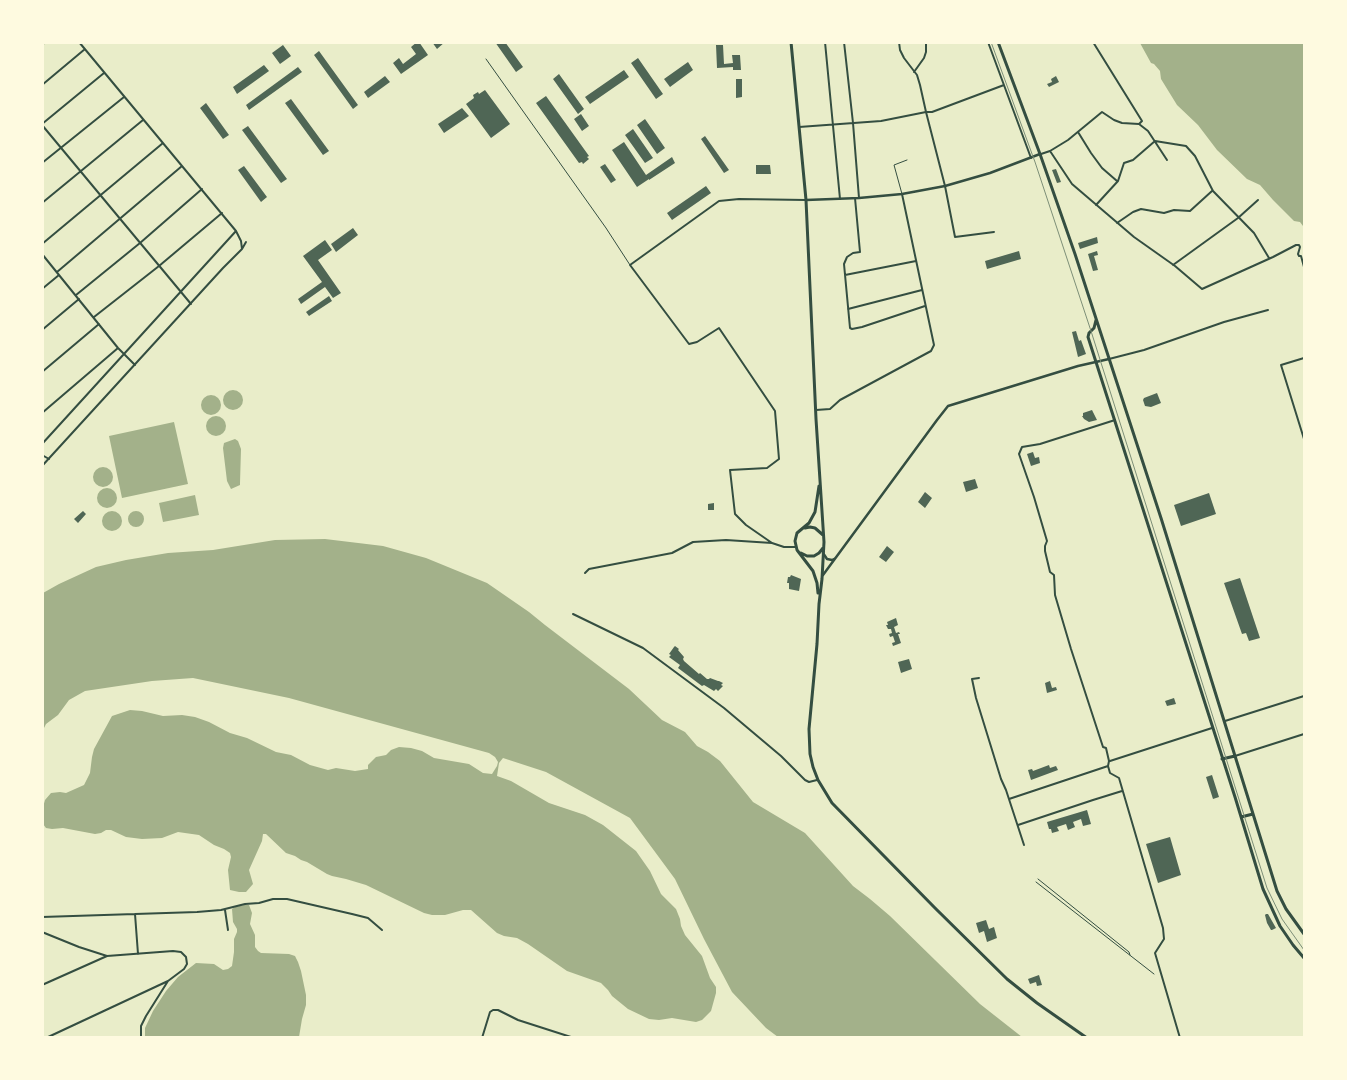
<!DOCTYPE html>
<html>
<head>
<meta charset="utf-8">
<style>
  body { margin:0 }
  #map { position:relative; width:1347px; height:1080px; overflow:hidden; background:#e9edc9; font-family:"Fira Sans Condensed",sans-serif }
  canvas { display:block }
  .frame { position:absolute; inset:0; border:44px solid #fefae0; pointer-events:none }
</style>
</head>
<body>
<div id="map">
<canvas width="1347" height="1080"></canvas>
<div class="frame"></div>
</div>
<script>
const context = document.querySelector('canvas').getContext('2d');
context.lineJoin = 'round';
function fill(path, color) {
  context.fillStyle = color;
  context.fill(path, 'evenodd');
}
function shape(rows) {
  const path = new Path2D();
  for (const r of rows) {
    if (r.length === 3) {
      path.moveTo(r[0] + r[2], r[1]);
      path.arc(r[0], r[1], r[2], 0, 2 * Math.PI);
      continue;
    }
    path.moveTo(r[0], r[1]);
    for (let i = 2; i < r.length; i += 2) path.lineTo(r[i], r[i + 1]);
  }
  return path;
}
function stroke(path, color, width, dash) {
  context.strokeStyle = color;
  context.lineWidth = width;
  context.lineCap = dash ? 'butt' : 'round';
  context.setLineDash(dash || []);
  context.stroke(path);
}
const water = shape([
  [1140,43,1303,43,1304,48,1304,232,1303,226,1300,222,1294,221,1273,200,1260,185,1247,179,1217,150,1198,125,1177,105,1161,79,1160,71,1154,64,1151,63],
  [233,400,10],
  [211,405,10],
  [216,426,10],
  [174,422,188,484,122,498,109,436],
  [235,439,238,441,241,449,240,483,240,485,231,489,227,481,223,448,224,443],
  [103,477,10],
  [107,498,10],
  [195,495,199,515,163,522,159,503],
  [112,521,10],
  [136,519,8],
  [325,539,383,546,426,558,487,583,529,612,545,625,629,689,662,720,685,732,697,746,708,752,720,761,753,802,805,833,853,886,870,899,890,916,980,1004,1022,1037,778,1037,766,1028,732,992,704,939,675,879,630,818,546,772,503,758,499,763,497,776,511,781,549,803,585,815,603,825,636,851,650,871,661,894,676,909,680,919,681,926,685,935,702,956,710,978,716,987,716,993,711,1011,702,1020,696,1022,672,1018,659,1020,649,1019,628,1009,612,996,608,990,601,983,567,971,528,944,517,938,504,936,497,933,471,910,463,910,445,915,432,915,424,913,366,885,346,879,332,876,327,874,307,862,301,860,295,856,286,853,266,834,263,834,262,841,249,870,253,884,246,892,239,892,230,890,228,870,231,857,230,853,224,849,214,845,199,835,178,832,162,838,142,839,126,837,111,830,106,830,101,833,95,834,63,828,52,829,46,828,43,824,42,812,43,807,45,800,51,793,60,792,66,793,84,785,90,773,92,757,94,749,112,716,130,710,142,711,163,716,182,715,195,717,209,722,230,733,247,738,276,752,291,755,310,765,328,770,336,768,355,771,368,769,368,765,376,757,386,755,391,750,399,747,411,748,422,751,434,758,469,764,483,773,492,774,497,766,498,762,495,757,489,753,289,698,193,678,152,681,85,691,69,700,58,715,46,724,43,730,43,593,59,584,96,567,126,560,168,553,213,550,275,540],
  [244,905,249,905,252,913,250,924,255,935,255,947,258,951,261,953,289,954,295,956,298,962,301,971,306,995,306,1005,302,1019,299,1037,145,1037,145,1028,153,1011,166,991,178,977,196,963,214,964,223,970,228,969,232,966,234,952,234,939,237,932,237,929,233,922,232,909,235,907]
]);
const building = shape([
  [417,42,419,42,428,55,401,74,393,63,399,58,403,64,416,54,411,47],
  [432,42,445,42,437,49],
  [495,42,505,42,523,67,516,72],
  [283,45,291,56,280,64,272,53],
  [716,45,723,45,724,64,733,63,732,55,740,55,741,70,733,70,733,67,717,68],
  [319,51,358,105,353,109,314,55],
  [638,58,663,94,656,99,631,63],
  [688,62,693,70,670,87,664,79],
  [264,65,269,71,237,94,233,87],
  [298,67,302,72,249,110,246,105],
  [624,70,629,77,590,104,585,97],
  [559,74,584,109,578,114,553,79],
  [385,76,390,82,368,98,364,92],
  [1056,76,1059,82,1049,87,1047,84,1052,82,1051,79],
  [736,79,742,79,742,97,736,98],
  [485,90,510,124,491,138,466,104,474,98,473,95,478,92,479,94],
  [546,96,589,156,587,157,589,159,583,164,582,162,579,163,536,103],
  [291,99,329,151,323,155,285,103],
  [206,103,229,135,223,139,200,108],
  [462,108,469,116,444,133,438,124],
  [581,114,589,126,582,131,574,119],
  [645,119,665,148,657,154,637,125],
  [248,126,287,179,281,183,242,130],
  [633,129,653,158,645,163,625,135],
  [705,136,729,170,724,173,701,139],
  [624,142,646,175,672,157,675,163,649,180,649,179,637,187,612,150],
  [605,164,616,180,611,183,600,167],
  [756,165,770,165,771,174,756,174],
  [244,166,267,197,261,202,238,170],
  [1056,169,1061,182,1057,183,1052,170],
  [706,186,711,193,672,220,667,213],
  [353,228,358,235,336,252,331,244],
  [1097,237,1098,243,1080,249,1078,243],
  [325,240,332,250,318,260,341,293,333,298,325,287,301,304,298,299,322,282,303,256],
  [1019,251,1021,259,987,269,985,261],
  [1097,251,1098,255,1094,256,1098,270,1093,271,1088,254],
  [329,296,332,301,309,316,306,312],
  [1076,331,1079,341,1081,340,1086,354,1078,357,1072,332],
  [1157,393,1161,403,1151,407,1145,406,1143,400,1144,398],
  [1092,410,1097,420,1089,422,1084,419,1082,416,1083,416,1083,413],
  [1033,452,1035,458,1039,457,1040,463,1031,466,1027,454],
  [975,479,978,488,966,492,963,482],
  [925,492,932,498,925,508,918,502],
  [1209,493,1216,514,1181,526,1174,505],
  [714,503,714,510,708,510,708,504],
  [83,511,86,514,78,523,74,519],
  [887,546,894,552,886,562,879,557],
  [791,575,801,579,799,591,789,589,789,583,787,583,788,577,790,577],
  [1240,578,1260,638,1249,641,1246,633,1242,634,1224,583],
  [896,618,898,625,894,627,896,633,899,632,900,634,898,634,901,643,893,646,892,643,895,642,893,636,890,637,889,634,892,633,891,629,888,629,886,625,888,625,887,622],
  [675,646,679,649,678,650,684,657,683,659,684,661,699,674,700,673,707,679,709,679,710,678,718,681,719,681,723,683,721,685,723,686,718,691,716,689,714,691,704,685,702,686,678,668,680,665,669,657,671,655,669,654,674,647],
  [909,659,912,669,901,673,898,662],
  [1050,681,1052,688,1056,687,1057,690,1047,693,1045,683],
  [1174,698,1176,704,1167,706,1165,701],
  [1049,765,1050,768,1056,766,1058,770,1031,780,1028,770,1032,769,1033,771],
  [1212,775,1219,797,1213,799,1206,777],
  [1087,810,1091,824,1083,826,1081,819,1073,822,1075,827,1068,830,1066,824,1057,827,1059,831,1052,833,1051,829,1049,829,1047,822],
  [1170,837,1181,875,1158,883,1146,844],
  [1266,914,1268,914,1276,928,1272,930,1271,930,1267,923,1265,915],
  [986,920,989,929,994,927,997,938,987,942,984,931,979,933,976,923],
  [1039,975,1042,985,1037,986,1036,982,1030,984,1028,979]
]);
const service = shape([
  [486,59,606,228,630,265],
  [902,194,894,165,907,160]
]);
const pedestrian = shape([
  [1038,879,1129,952,1130,955],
  [1036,882,1154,974]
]);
const minor = shape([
  [79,42,236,231,241,241,242,249],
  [825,42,840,199],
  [844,42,853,123,859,198],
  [899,42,900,50,904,58,917,75,920,85,926,112,945,186,955,237,994,232],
  [988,42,1031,158],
  [1093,42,1142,121,1139,124,1148,131,1167,160],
  [42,45,45,42],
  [914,72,924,58,926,52,926,42],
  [42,85,85,49],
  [42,124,104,73],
  [42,125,191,304],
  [799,127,881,121,926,112,932,112,1004,85],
  [1078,132,1091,153,1102,168,1117,181],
  [1050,151,1072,184,1134,237,1175,266,1202,289,1273,257,1296,245,1299,245,1300,247,1298,254,1299,256,1301,256,1304,267],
  [1041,154,1050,151,1068,140,1102,112,1114,120,1122,123,1139,124],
  [42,163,124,97],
  [855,198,860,252,853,253,847,257,844,264,850,328,852,329,862,327,925,306],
  [42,203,143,120],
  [1096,205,1118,181,1124,163,1133,160,1155,141,1186,146,1195,156,1213,191,1254,233,1269,258],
  [1117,223,1133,212,1141,209,1164,213,1174,210,1190,211,1212,191],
  [42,244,163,143],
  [42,254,118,348,135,365],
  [1173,265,1238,218,1258,200],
  [57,272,182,166],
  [845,275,916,261],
  [42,289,59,275],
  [76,295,140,243,202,189],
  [848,309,922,290],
  [94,317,159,266,222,213],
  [42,330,79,299],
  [1304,358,1281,365,1304,439],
  [1109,359,1144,350,1224,322,1268,310],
  [42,372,99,324],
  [816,410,830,409,840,400,931,351,934,345,902,194],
  [42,413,118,348],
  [1115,420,1040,444,1022,447,1019,454,1034,497,1047,541,1045,546,1045,551,1050,572,1054,575,1055,595,1071,649,1103,747,1106,748,1109,761,1108,766,1110,773,1119,778,1163,928,1164,939,1155,953,1180,1038],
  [42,444,236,231],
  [42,455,49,459],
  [42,466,223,268,242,249,246,242],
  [772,543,746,525,735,514,730,470,767,468,779,459,775,411,719,328,697,342,689,344,630,265,719,201,739,199,806,200],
  [585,573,589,569,672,553,693,542,726,540,772,543,784,547,796,547],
  [573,614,643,648,724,708,781,756,805,780,809,782,817,780],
  [979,678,972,679,976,698,1001,779,1006,790,1024,845],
  [1225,721,1304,696],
  [1235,756,1304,734],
  [1110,761,1212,728],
  [1009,799,1108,766],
  [1018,825,1093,800,1122,791],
  [225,910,228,930],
  [135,914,138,954],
  [42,917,197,912,221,910,245,904,259,903,273,899,287,899,352,914,368,918,382,930],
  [42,932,79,947,107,956,42,985],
  [107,956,173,951,181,952,186,957,187,964,184,969,168,981,146,1016,141,1026,141,1038],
  [46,1038,168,981],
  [482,1038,490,1012,493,1010,498,1010,518,1020,574,1038]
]);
const tertiary = shape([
  [806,200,859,198,902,194,945,186,990,173,1040,154],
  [823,553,827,559,832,560,834,559],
  [823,575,937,420,948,406,1078,366,1109,359]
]);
const secondary = shape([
  [791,42,806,200,816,419,824,542,822,579,819,604,817,644,809,729,810,754,813,767,818,780,832,803,935,908,1007,979,1037,1003,1087,1038],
  [998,42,1040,154,1075,254,1161,518,1277,891,1286,909,1304,934],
  [1096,320,1094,328,1089,333,1088,337,1235,797,1263,889,1280,926,1293,945,1304,958],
  [805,528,810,527,815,528,823,535],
  [801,553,807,556,814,556,819,553,823,548],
  [818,593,817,583,813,571,797,550,795,541,797,533,809,523,815,512,819,486],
  [1222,759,1235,756],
  [1241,817,1253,814]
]);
const tram = shape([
  [991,42,1035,162,1091,331,1267,888,1282,919,1304,950]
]);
fill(water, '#a3b18a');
fill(building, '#4f6655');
stroke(service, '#344e41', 1);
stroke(pedestrian, '#344e41', 1);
stroke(minor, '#344e41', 2);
stroke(tertiary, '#344e41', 2.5);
stroke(secondary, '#344e41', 3);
stroke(tram, '#7c8e77', 1);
</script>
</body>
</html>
